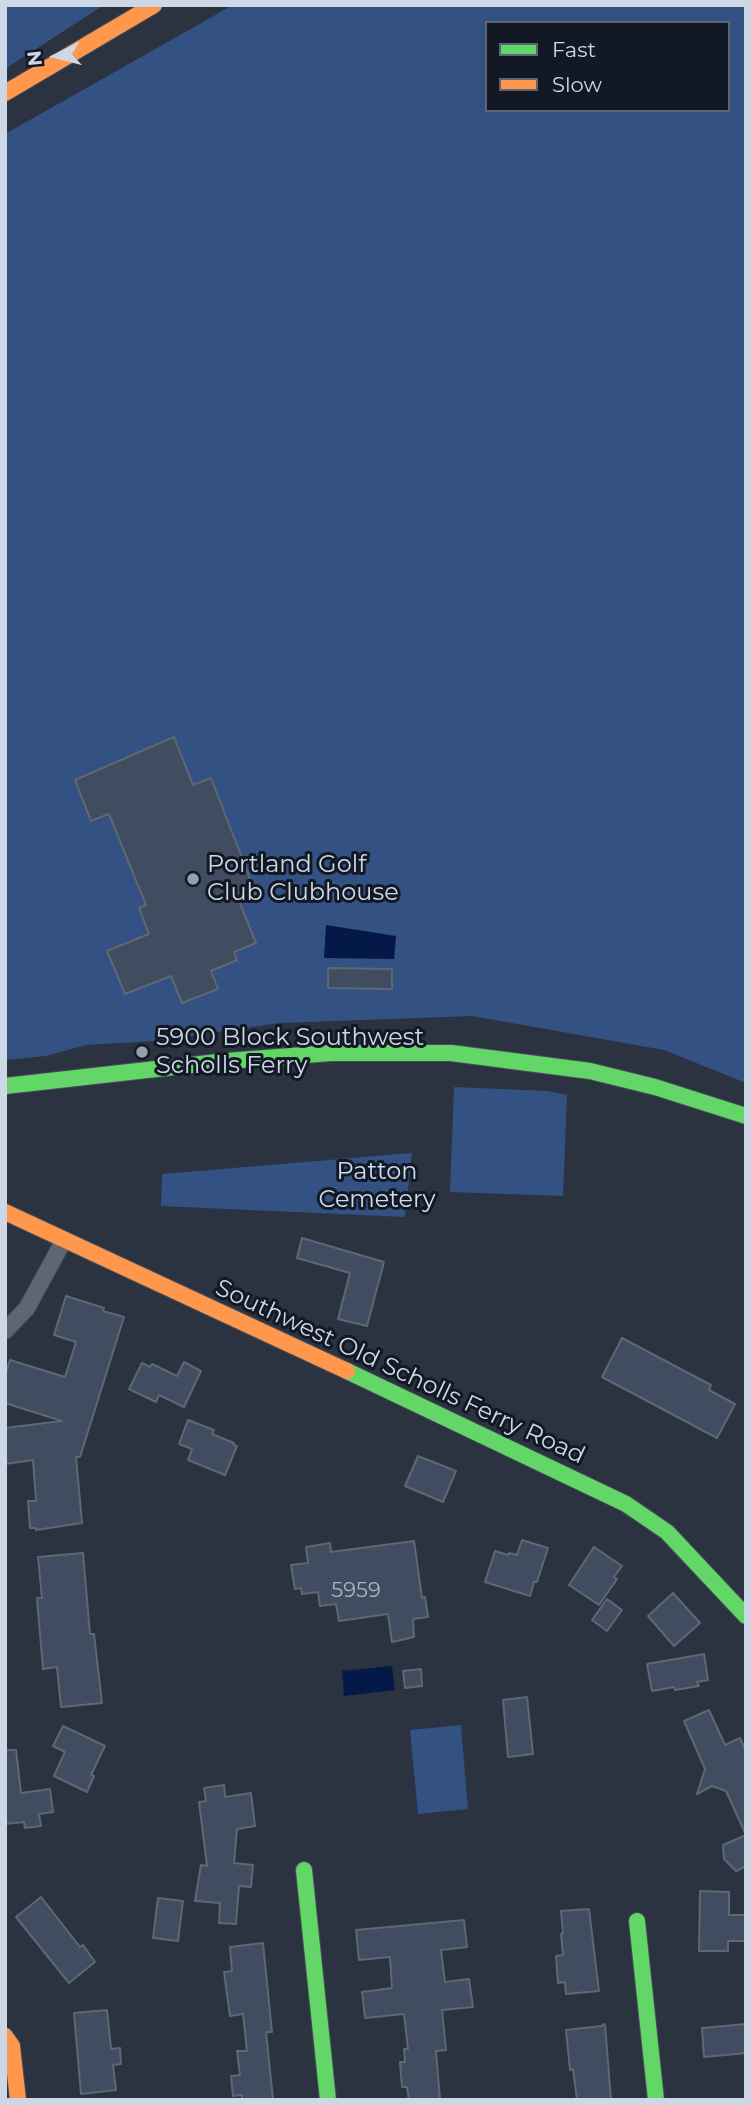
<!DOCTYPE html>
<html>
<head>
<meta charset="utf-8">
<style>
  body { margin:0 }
  #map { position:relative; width:751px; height:2105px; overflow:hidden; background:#2b3340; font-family:Montserrat,sans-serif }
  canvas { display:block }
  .frame { position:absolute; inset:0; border:7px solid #cdd7e6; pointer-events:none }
  .legend { position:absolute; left:485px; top:21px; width:245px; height:91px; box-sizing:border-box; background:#121924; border:2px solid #5d6572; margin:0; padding:9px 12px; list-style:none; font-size:21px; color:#cdd7e6 }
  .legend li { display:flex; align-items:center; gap:14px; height:35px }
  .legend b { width:35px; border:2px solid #5d6572 }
  .north { position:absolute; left:21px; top:21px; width:70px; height:70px; -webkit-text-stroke:5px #121924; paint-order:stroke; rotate:264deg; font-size:19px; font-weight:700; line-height:28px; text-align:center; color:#cdd7e6 }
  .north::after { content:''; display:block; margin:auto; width:24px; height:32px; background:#cdd7e6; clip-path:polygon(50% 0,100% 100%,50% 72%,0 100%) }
</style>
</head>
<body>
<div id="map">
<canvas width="751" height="2105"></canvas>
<div class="frame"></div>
<ul class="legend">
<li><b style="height:9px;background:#63d668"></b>Fast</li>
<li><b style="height:9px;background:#ff974d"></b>Slow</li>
</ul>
<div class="north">N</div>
</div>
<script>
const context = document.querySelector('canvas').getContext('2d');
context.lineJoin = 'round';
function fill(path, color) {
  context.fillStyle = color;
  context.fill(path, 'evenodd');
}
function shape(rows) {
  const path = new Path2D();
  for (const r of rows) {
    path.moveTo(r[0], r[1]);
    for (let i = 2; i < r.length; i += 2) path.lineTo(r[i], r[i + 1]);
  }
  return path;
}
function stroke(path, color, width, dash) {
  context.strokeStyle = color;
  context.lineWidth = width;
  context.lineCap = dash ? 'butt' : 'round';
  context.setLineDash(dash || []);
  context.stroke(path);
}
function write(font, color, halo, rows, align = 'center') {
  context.font = font + ' Montserrat,sans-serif';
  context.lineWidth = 6;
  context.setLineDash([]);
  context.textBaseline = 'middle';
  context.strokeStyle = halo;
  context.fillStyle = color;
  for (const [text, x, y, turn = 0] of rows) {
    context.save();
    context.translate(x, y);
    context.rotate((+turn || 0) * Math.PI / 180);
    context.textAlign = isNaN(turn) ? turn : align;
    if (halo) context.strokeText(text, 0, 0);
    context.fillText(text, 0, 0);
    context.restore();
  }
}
const green = shape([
  [5,5,104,5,5,69],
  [233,5,746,5,746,1083,664,1050,472,1016,280,1023,156,1041,86,1045,46,1056,5,1060,5,134],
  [487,23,728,23,728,110,487,110],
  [454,1087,548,1091,567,1095,563,1196,450,1192],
  [412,1153,405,1217,161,1206,162,1174],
  [461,1725,468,1809,418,1814,410,1730]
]);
const water = shape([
  [326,925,396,936,394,959,324,958],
  [392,1666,395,1690,344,1696,342,1671]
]);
const building = shape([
  [174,737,193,785,211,778,256,894,239,901,256,943,234,952,237,960,211,971,218,989,182,1003,171,976,125,994,107,951,149,934,139,908,146,905,109,814,91,821,75,780,174,737],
  [328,968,392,969,392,989,328,988,328,968],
  [302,1238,384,1262,367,1326,338,1319,350,1273,297,1258,302,1238],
  [66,1296,104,1308,103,1311,124,1317,80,1457,76,1457,82,1523,36,1530,36,1528,30,1528,28,1501,36,1501,33,1460,5,1464,5,1428,62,1421,5,1403,5,1375,10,1360,65,1377,76,1342,54,1335,66,1296],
  [622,1338,711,1385,709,1390,735,1404,717,1438,602,1377,622,1338],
  [184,1362,201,1371,184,1407,159,1395,156,1402,129,1389,142,1363,150,1367,152,1364,177,1376,184,1362],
  [188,1420,214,1430,212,1434,234,1443,233,1445,237,1446,225,1475,188,1460,192,1449,179,1444,188,1420],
  [418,1456,456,1471,443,1502,405,1486,418,1456],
  [522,1540,548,1548,537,1582,534,1582,530,1596,485,1582,495,1551,508,1555,509,1553,517,1555,522,1540],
  [414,1541,422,1598,425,1597,428,1617,413,1619,414,1637,392,1642,388,1614,339,1621,336,1604,320,1606,318,1592,302,1594,301,1588,295,1589,291,1565,308,1563,306,1547,330,1543,331,1552,414,1541],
  [594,1547,622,1566,614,1577,617,1579,599,1605,569,1585,594,1547],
  [83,1553,90,1634,94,1634,102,1703,61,1707,57,1667,43,1669,37,1598,42,1598,38,1557,83,1553],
  [673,1593,700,1623,674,1646,648,1616,673,1593],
  [607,1599,622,1610,607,1631,592,1620,607,1599],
  [704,1654,708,1680,697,1682,699,1686,675,1690,674,1687,652,1691,647,1664,704,1654],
  [421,1669,422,1686,405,1688,403,1671,421,1669],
  [527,1697,533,1754,508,1757,503,1700,527,1697],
  [709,1710,725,1745,740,1738,746,1751,746,1835,726,1791,712,1786,697,1794,705,1769,684,1721,709,1710],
  [63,1726,105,1746,91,1775,94,1776,87,1792,54,1776,65,1752,53,1746,63,1726],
  [5,1750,16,1750,21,1793,50,1789,53,1812,39,1814,41,1826,25,1828,24,1822,5,1824,5,1750],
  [224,1785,225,1797,251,1793,255,1826,237,1829,234,1863,253,1865,251,1887,239,1886,236,1924,219,1923,220,1903,195,1901,201,1865,207,1866,199,1802,206,1801,204,1788,224,1785],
  [746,1835,746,1866,736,1871,724,1859,723,1845,746,1835],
  [700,1891,729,1892,729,1915,746,1915,746,1941,728,1941,728,1951,699,1951,700,1891],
  [41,1897,80,1947,83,1945,95,1962,69,1983,16,1917,41,1897],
  [158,1898,183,1901,178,1941,153,1938,158,1898],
  [589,1909,599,1991,566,1994,565,1982,558,1983,556,1956,563,1955,561,1934,563,1933,561,1911,589,1909],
  [464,1920,467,1947,441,1950,445,1982,469,1979,473,2007,442,2010,446,2050,436,2051,440,2100,409,2100,407,2087,402,2087,400,2062,405,2062,404,2049,408,2049,404,2014,365,2018,362,1992,392,1988,390,1957,359,1960,356,1930,464,1920],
  [263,1943,272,2032,266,2032,273,2099,242,2100,242,2095,233,2096,231,2076,240,2075,237,2051,247,2051,243,2014,230,2016,224,1972,232,1971,230,1947,263,1943],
  [107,2010,111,2049,120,2048,121,2064,113,2065,116,2090,81,2094,74,2013,107,2010],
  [605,2024,611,2100,577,2100,573,2069,570,2070,566,2030,601,2026,605,2024],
  [746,2024,746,2053,704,2057,702,2028,746,2024]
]);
const street = shape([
  [5,1331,27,1308,64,1240]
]);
const fast = shape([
  [5,1086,227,1061,331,1053,451,1053,590,1071,655,1087,746,1116],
  [347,1371,626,1504,667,1532,746,1616],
  [304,1870,328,2100],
  [637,1921,656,2100]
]);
const slow = shape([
  [5,93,154,5],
  [5,1212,347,1371],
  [5,2036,12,2046,18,2100]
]);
const markers = [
  [193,879,7,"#949eac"],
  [142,1052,7,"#949eac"]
];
const numberNames = [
  ["5959",356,1591]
];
const poiNames = [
  ["Portland Golf",207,865],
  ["Club Clubhouse",207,893],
  ["5900 Block Southwest",156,1038],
  ["Scholls Ferry",156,1066]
];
const parkNames = [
  ["Patton",377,1172],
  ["Cemetery",377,1200]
];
const streetNames = [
  ["Southwest Old Scholls Ferry Road",400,1372,25]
];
fill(green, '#335183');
fill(water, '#041947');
fill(building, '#404c5f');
stroke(building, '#606773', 2);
stroke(street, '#474e59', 18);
stroke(fast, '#474e59', 18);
stroke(slow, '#474e59', 18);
stroke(street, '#5f6671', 16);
stroke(fast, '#63d668', 16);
stroke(slow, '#ff974d', 16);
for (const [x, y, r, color] of markers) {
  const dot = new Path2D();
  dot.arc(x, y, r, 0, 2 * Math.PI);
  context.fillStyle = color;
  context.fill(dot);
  stroke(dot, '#121924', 2.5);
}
write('21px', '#aab4c4', null, numberNames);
write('24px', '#cdd7e6', '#121924', poiNames, 'left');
write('24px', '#cddaef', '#121924', parkNames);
write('24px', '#cdd7e6', '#121924', streetNames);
</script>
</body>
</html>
